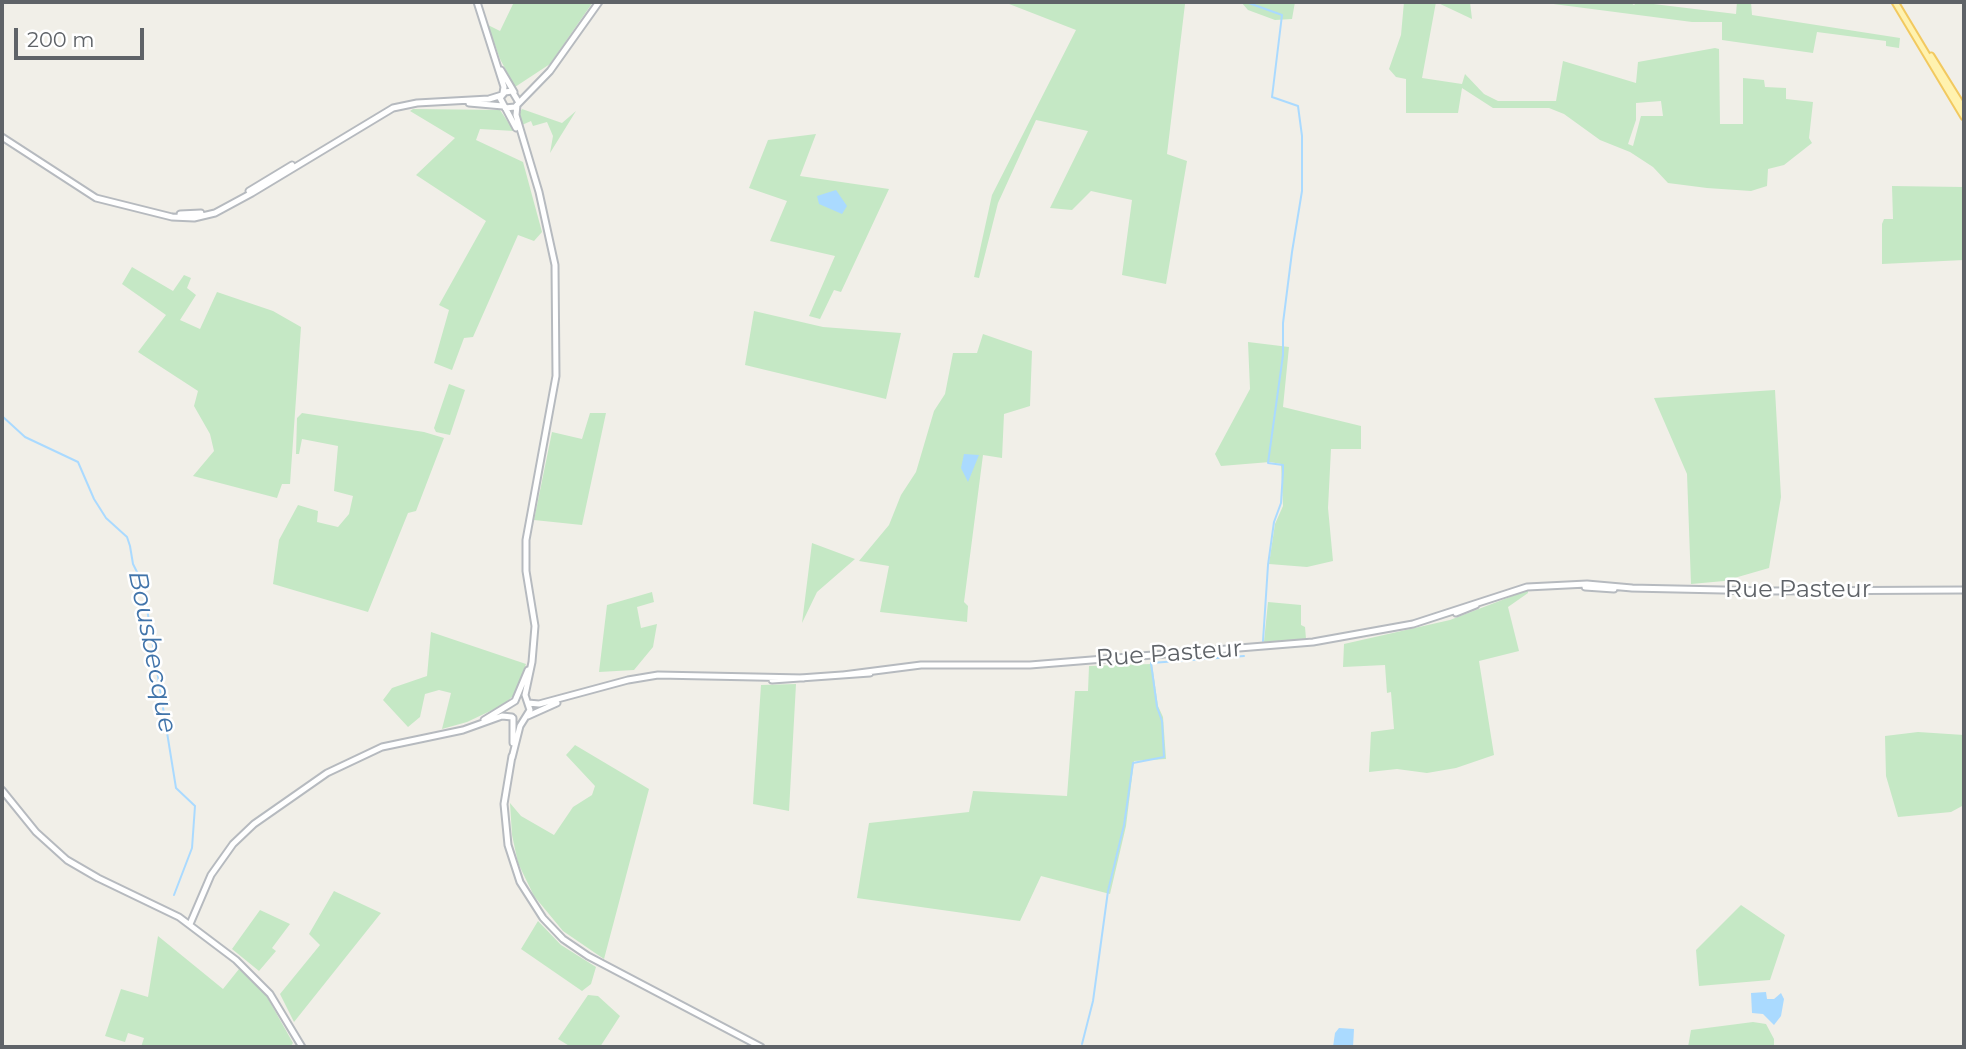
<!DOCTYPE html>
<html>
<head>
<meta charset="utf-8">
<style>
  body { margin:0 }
  #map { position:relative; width:1966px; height:1049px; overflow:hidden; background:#f1efe8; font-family:Montserrat,sans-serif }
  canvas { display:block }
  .frame { position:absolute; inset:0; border:4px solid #5f6368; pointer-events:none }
  .scale { position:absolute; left:14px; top:28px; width:130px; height:32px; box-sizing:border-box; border:4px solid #5f6368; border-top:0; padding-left:9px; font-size:21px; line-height:24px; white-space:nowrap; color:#5f6368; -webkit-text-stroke:5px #fff; paint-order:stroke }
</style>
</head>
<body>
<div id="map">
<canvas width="1966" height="1049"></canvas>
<div class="frame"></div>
<div class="scale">200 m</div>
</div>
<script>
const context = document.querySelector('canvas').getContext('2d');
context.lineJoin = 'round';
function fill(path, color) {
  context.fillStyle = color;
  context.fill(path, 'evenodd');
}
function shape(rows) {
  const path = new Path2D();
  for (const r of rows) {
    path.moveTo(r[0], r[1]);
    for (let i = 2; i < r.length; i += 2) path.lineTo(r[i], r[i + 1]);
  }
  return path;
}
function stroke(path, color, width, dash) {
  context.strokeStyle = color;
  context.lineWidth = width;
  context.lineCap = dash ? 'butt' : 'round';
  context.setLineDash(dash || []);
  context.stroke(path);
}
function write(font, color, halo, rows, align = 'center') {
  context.font = font + ' Montserrat,sans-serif';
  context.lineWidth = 5;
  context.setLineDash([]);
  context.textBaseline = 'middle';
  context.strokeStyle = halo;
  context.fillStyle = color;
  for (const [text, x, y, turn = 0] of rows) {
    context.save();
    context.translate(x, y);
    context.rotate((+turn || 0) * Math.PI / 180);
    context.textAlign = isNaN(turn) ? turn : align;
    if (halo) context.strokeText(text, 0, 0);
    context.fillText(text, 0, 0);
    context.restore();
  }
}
const green = shape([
  [514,2,593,2,550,64,515,87,500,59,488,25,500,31],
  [1004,2,1190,2,1185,4,1167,154,1187,161,1166,284,1122,275,1132,200,1091,191,1072,210,1050,208,1088,131,1036,120,998,203,979,278,974,277,992,195,1076,30],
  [1241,2,1295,2,1292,19,1275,20,1248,10],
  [1404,2,1470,2,1472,19,1436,2,1422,78,1462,84,1465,74,1484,94,1498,101,1556,101,1563,61,1636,83,1638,62,1715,48,1719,49,1720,124,1743,124,1743,78,1764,80,1765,87,1786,88,1786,99,1813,102,1809,138,1812,143,1784,165,1768,169,1767,186,1751,191,1707,188,1668,183,1653,167,1630,152,1600,140,1564,114,1549,108,1493,108,1462,88,1458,113,1406,113,1406,79,1396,77,1389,69,1401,35],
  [1661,101,1663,116,1641,116,1633,146,1628,144,1636,120,1636,103],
  [1538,2,1629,2,1634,5,1637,2,1736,14,1737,2,1751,2,1752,15,1900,38,1899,48,1886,46,1886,41,1817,32,1813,53,1722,40,1722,22,1692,22],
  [413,109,500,110,514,131,480,129,476,140,523,162,542,232,534,241,518,235,473,337,464,338,452,370,434,363,449,310,439,305,486,221,416,175,455,138,410,111],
  [522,109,562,123,576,111,550,153,553,136,547,122,533,126,531,121,522,125,519,114],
  [816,134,800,176,889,189,841,292,834,290,820,319,809,316,835,256,770,241,787,201,749,188,768,140],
  [1892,186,1964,187,1964,260,1882,264,1882,224,1884,219,1893,219],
  [132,267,173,291,184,275,191,278,187,288,196,295,180,320,200,329,217,292,273,311,301,327,290,484,282,484,277,498,193,476,214,451,210,434,194,406,198,391,138,352,166,315,122,284],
  [754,311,823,327,901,333,886,399,745,365],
  [983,334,1032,351,1030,406,1004,414,1002,458,983,455,964,602,968,606,967,622,880,612,889,566,859,561,889,525,901,495,916,472,934,411,945,394,953,353,977,353],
  [1248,342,1289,347,1283,407,1361,426,1361,449,1331,449,1328,508,1333,561,1307,567,1269,564,1275,524,1283,506,1281,464,1270,462,1221,466,1215,454,1250,389],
  [449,384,465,390,450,435,436,432,434,428],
  [1775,390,1781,497,1769,568,1724,581,1691,584,1687,474,1654,398],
  [302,413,424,432,444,438,416,511,408,513,368,612,273,584,279,540,298,505,318,511,317,522,338,527,349,514,353,496,334,491,338,446,302,439,299,454,296,454,297,418],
  [590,413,606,413,582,525,534,520,552,432,582,439],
  [812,543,855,559,817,592,802,623],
  [1528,590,1528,593,1508,607,1519,651,1479,661,1494,755,1456,768,1427,773,1397,769,1369,772,1371,732,1394,729,1391,692,1387,693,1385,665,1343,667,1344,644,1450,620],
  [652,592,654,602,637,607,641,628,657,624,653,647,634,670,599,672,607,605],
  [1268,602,1301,605,1301,625,1305,627,1306,639,1264,642],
  [431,632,526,664,514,695,503,705,467,722,442,729,451,693,439,690,425,694,420,717,408,727,383,700,392,688,427,676],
  [1152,664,1158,706,1163,717,1166,759,1134,761,1126,826,1110,894,1041,876,1020,921,857,898,869,823,969,812,973,791,1067,796,1075,691,1088,691,1089,666],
  [796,684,789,811,753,804,761,685],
  [1918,732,1964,735,1964,805,1951,812,1898,817,1886,776,1885,736],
  [575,745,649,789,604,959,563,931,534,896,518,863,512,835,510,803,521,816,554,835,573,807,592,795,595,786,566,755],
  [334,891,381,913,294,1022,280,994,320,945,309,934],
  [1741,905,1785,935,1770,980,1699,986,1696,950],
  [260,910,290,924,272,948,276,951,259,971,232,949],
  [538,921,561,945,596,967,591,984,582,991,521,949],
  [158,936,223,989,239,969,266,995,293,1043,290,1047,141,1047,144,1038,128,1033,125,1042,105,1036,121,989,148,997],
  [588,995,598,996,620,1016,600,1047,571,1047,558,1039],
  [1753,1022,1766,1024,1774,1039,1774,1047,1688,1047,1691,1030]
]);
const water = shape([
  [836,190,847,206,842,214,819,204,817,196],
  [964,454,979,455,968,482,961,468],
  [1766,992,1767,999,1774,999,1781,993,1784,999,1781,1016,1774,1025,1763,1014,1752,1013,1751,993],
  [1339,1028,1354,1029,1353,1047,1333,1047,1335,1033]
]);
const stream = shape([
  [1246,2,1282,15,1272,97,1298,106,1302,136,1302,191,1292,252,1283,323,1283,355,1268,463,1283,465,1283,472,1281,503,1274,522,1268,565,1263,641],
  [2,416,25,437,78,462,94,499,106,518,127,537,130,546,133,564,143,584,176,788,195,806,192,848,174,895],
  [1082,1044,1093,1001,1108,891,1124,825,1133,763,1164,757,1162,721,1157,707,1151,663,1244,656]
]);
const secondary = shape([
  [477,2,504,87,503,93],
  [501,70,514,92],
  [469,103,503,106],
  [505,108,515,107,550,71,599,2],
  [516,128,500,98,505,92,512,91,518,101],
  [2,137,96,198,172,217,194,218,215,213,252,193,393,108,417,103,489,99,502,95],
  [249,191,292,165],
  [180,214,201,213],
  [1585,587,1614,589],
  [1630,588,1769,591,1964,590],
  [1456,613,1476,605],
  [843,675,921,665,1030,665,1313,642,1413,624,1527,587,1587,584,1632,588],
  [772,680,870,673],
  [528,703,539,704,628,680,658,675,804,678],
  [528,716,557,703],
  [484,720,515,701,528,670],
  [513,743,513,718],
  [512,756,504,804,508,845,520,882,543,918,563,939,588,956,761,1047],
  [512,758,520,726,530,710,525,695,532,662,535,626,526,571,526,540,556,376,555,265,539,192,516,115,517,105],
  [2,790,36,832,67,860,98,878,179,917,236,960,270,994,302,1047],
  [190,924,211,875,233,844,254,824,327,773,382,747,463,730,502,716,512,717]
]);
const primary = shape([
  [1895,2,1964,117],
  [1931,56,1964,109]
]);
const streetNames = [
  ["Rue Pasteur",1798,590],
  ["Rue Pasteur",1169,654,-4]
];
const waterNames = [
  ["Bousbecque",152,652,79]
];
fill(green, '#c5e8c5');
fill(water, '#aadaff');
stroke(stream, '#aadaff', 2);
stroke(secondary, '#b6babf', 9);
stroke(primary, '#f2c960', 9);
stroke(secondary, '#fff', 5);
stroke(primary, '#fff2af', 5);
write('24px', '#5f6368', '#fff', streetNames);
write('italic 26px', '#4174aa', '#fff', waterNames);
</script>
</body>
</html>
